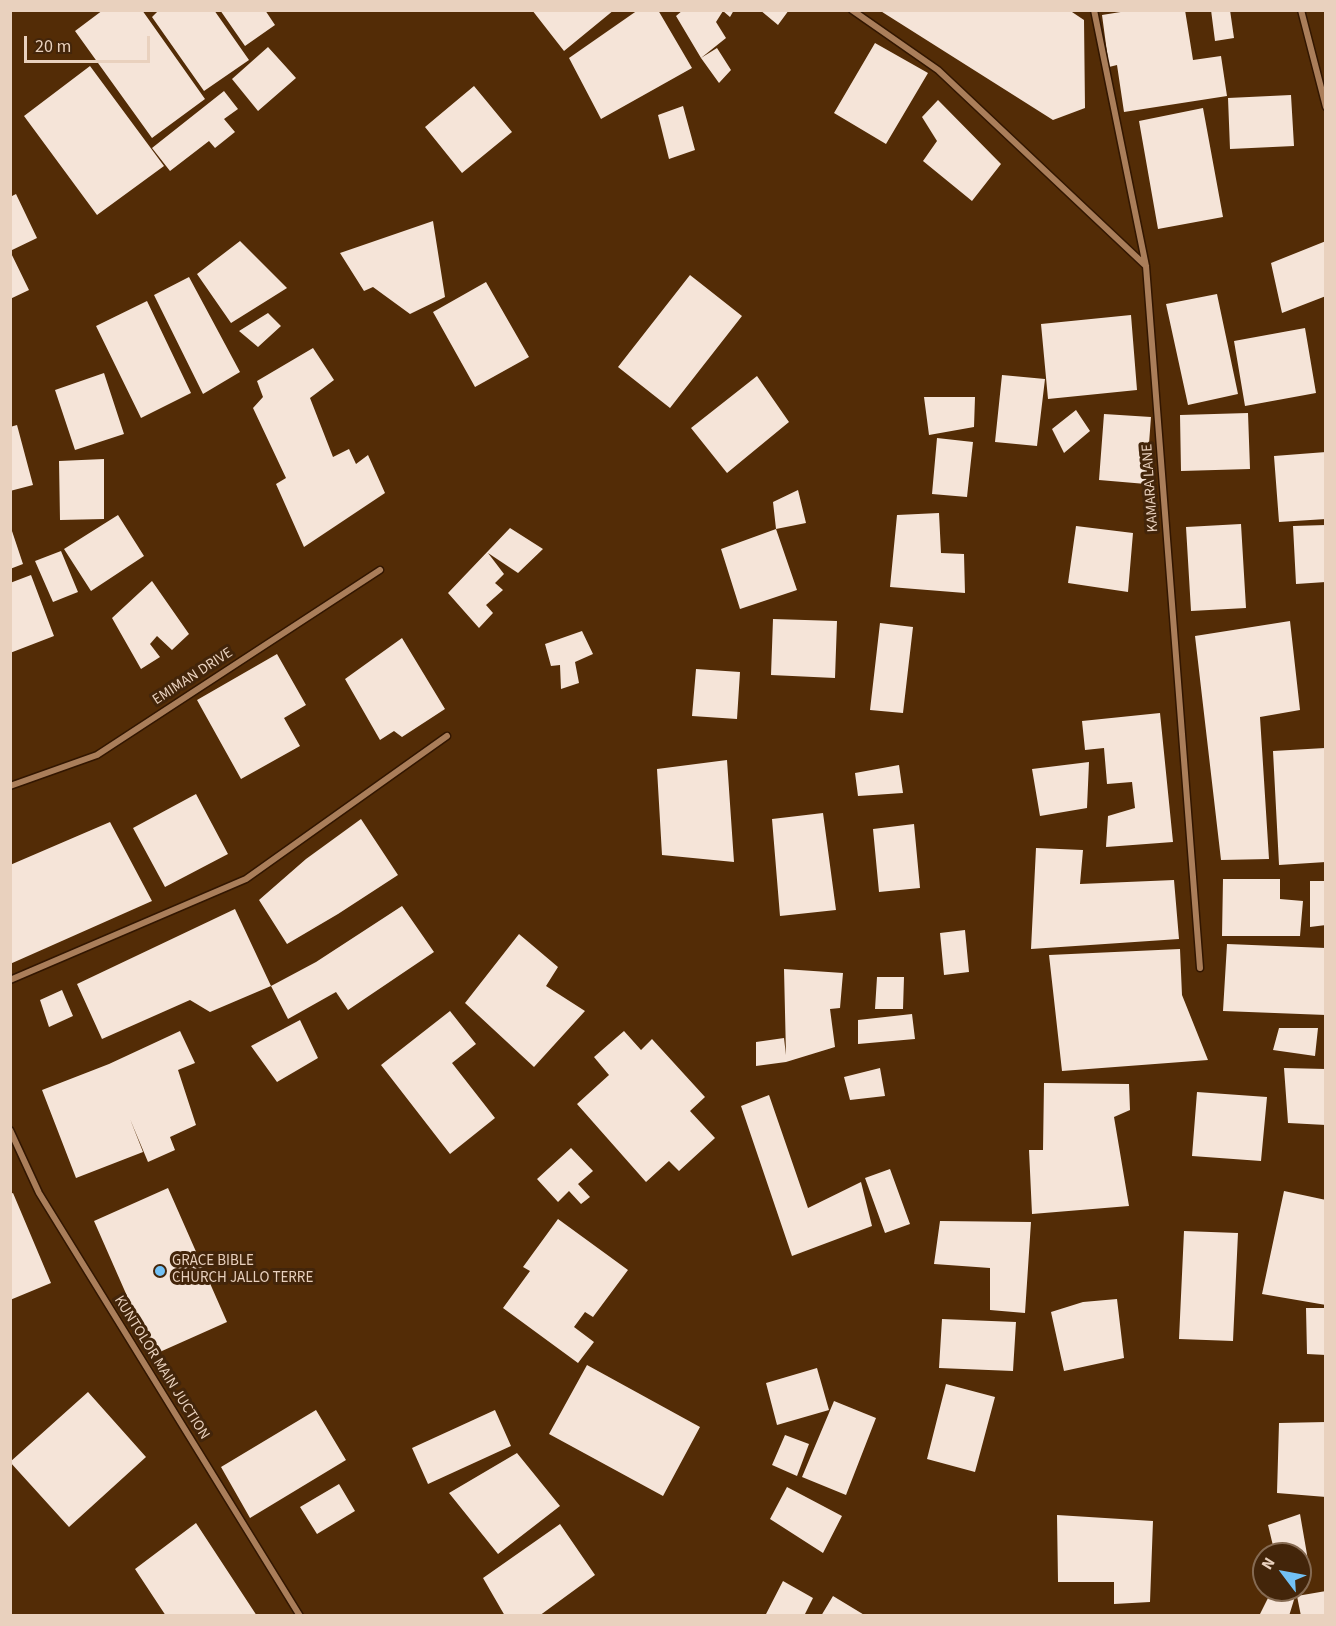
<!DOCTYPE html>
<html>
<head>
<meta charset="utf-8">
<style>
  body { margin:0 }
  #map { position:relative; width:1336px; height:1626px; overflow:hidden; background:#532c06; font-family:"Source Sans 3",sans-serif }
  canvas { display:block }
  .frame { position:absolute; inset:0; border:12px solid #e9d1be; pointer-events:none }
  .north { position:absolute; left:1252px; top:1542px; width:60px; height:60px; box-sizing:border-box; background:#43250a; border:2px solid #856a52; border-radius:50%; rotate:302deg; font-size:16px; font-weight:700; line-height:24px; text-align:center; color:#e9d1be }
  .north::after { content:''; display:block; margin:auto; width:21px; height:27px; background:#72c1f5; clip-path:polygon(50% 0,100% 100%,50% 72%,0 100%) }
  .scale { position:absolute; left:24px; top:36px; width:126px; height:27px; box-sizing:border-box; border:3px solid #e9d1be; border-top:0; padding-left:8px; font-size:18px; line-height:21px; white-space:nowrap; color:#e9d1be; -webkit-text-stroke:4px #43250a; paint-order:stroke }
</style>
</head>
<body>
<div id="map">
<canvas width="1336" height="1626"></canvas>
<div class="frame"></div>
<div class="north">N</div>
<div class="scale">20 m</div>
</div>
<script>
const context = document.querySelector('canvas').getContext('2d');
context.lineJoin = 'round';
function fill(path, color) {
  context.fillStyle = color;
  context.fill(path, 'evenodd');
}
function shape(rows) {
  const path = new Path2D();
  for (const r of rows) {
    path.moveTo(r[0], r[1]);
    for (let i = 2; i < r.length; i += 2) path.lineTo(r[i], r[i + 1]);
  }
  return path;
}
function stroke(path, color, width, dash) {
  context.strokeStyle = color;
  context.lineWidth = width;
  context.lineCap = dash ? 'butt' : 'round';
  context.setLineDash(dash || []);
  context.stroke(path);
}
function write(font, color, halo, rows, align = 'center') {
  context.font = font + ' "Source Sans 3",sans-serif';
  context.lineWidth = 6;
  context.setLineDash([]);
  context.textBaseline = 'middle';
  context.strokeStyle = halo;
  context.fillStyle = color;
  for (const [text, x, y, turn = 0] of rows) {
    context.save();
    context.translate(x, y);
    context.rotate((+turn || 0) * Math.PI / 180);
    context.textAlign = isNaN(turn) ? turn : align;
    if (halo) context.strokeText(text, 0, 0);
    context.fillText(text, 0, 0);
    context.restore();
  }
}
const building = shape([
  [103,10,142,10,205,99,152,138,75,31],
  [159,10,214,10,249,60,204,91,152,17],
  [220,10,265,10,275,25,245,46],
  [532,10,614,10,564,51],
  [638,10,658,10,692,68,601,119,569,58],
  [683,10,734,10,730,17,723,11,716,22,726,38,701,58,676,16],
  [760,10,789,10,778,25],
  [879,10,1069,10,1084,20,1085,108,1053,120],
  [1133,10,1185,10,1193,60,1221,56,1227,96,1124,112,1117,65,1109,67,1102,15],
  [1211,10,1230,10,1234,38,1215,41],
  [875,43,928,73,886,144,834,113],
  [268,47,296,78,258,111,232,79],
  [717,48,731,70,719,83,701,58],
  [90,66,164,166,97,215,24,116],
  [474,86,512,132,462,173,425,127],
  [224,91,238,109,224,119,235,132,215,148,209,141,170,171,152,148],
  [1291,95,1294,146,1230,149,1228,98],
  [938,100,1001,164,972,201,923,161,937,141,922,117],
  [683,106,695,150,669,159,658,115],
  [1203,108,1223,217,1158,229,1139,121],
  [16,194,37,238,10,251,10,197],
  [433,221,445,297,410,314,373,287,364,291,340,253],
  [240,241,287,288,231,323,197,274],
  [1326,241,1326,296,1282,313,1271,263],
  [10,251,29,290,10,299],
  [690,275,742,316,670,408,618,367],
  [189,277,240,372,203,394,154,295],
  [486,282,529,357,475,387,433,312],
  [1217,294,1238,394,1188,405,1166,304],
  [147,301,191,393,141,418,96,326],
  [268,313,281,326,258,347,239,331],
  [1131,315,1137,390,1048,399,1041,324],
  [1305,328,1316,393,1245,406,1234,341],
  [313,348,334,380,310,398,333,457,349,449,356,464,368,455,385,493,304,547,276,484,286,478,253,408,263,397,257,381],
  [104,373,124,434,75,450,55,390],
  [1002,375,1045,379,1037,446,995,442],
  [757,376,789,422,727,473,691,428],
  [924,397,975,397,974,427,929,435],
  [1076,410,1090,431,1064,453,1052,429],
  [1248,413,1250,469,1181,471,1180,415],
  [1104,414,1151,417,1146,484,1099,480],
  [17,425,33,485,10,491,10,427],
  [937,438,973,442,967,497,932,494],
  [1326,452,1326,519,1279,522,1274,456],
  [104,459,104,519,60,520,59,461],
  [798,490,806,523,776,529,773,502],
  [939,513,941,553,964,554,965,593,890,587,897,515],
  [118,515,144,556,91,591,64,549],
  [1241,524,1246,608,1191,611,1186,527],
  [10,525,23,564,10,569],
  [1326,525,1326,582,1296,584,1293,526],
  [1076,526,1133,533,1128,592,1068,583],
  [510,528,543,549,518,573,488,553,504,574,495,583,503,590,486,605,493,613,479,628,448,593],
  [776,529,797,590,740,609,721,549],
  [61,551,78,592,53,602,35,561],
  [31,575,54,636,10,653,10,583],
  [152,581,189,634,172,650,157,636,150,644,160,657,141,669,112,618],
  [773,619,837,621,835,678,771,675],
  [1290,621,1300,710,1260,717,1269,859,1221,860,1195,636],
  [880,623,913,627,903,713,870,710],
  [582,631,593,654,575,662,579,683,561,689,560,665,551,666,545,644],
  [402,638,445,709,402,737,394,731,380,740,345,679],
  [277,654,306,705,284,718,300,746,241,779,197,700],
  [696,669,740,672,737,719,692,716],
  [1160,713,1173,842,1106,847,1108,816,1135,808,1132,782,1107,784,1104,748,1085,750,1082,721],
  [1325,748,1326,862,1279,865,1273,751],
  [727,760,734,862,662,855,657,769],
  [1089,762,1087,808,1040,816,1032,769],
  [899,765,903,793,858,796,855,773],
  [196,794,228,854,165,887,133,828],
  [823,813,836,910,780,916,772,819],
  [361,819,398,875,338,914,287,944,259,900,306,859],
  [110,822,152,901,10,964,10,865],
  [914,824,920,888,879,892,873,829],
  [1036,848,1083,850,1080,884,1174,880,1179,939,1031,949],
  [1223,879,1280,879,1280,899,1303,901,1300,936,1222,936],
  [1310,881,1326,881,1326,925,1310,927],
  [402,906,434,952,348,1010,336,992,288,1019,271,986,316,962],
  [235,909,271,986,210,1012,190,1000,102,1039,77,984],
  [965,930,969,972,944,975,940,933],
  [519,934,558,967,546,986,585,1011,534,1067,465,1003],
  [1227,944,1326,948,1326,1015,1223,1011],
  [1180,949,1182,995,1208,1060,1062,1071,1049,955],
  [784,969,843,973,840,1008,830,1009,835,1047,786,1062,756,1066,756,1042,784,1038,786,1055],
  [877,977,904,977,903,1009,875,1009],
  [62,990,73,1016,49,1027,40,1000],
  [450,1011,476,1044,452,1063,495,1118,450,1154,381,1065],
  [912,1014,915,1039,858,1044,858,1020],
  [300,1020,318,1058,277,1082,251,1046],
  [1279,1028,1318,1028,1315,1056,1273,1050],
  [180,1031,195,1063,178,1070,196,1125,170,1137,175,1150,148,1162,130,1119,143,1152,76,1178,42,1090,109,1064],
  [624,1031,641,1050,652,1039,705,1097,690,1111,715,1138,679,1171,669,1161,646,1182,577,1104,609,1075,594,1057],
  [880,1068,885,1096,850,1100,844,1077],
  [1284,1068,1326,1069,1326,1125,1288,1123],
  [1044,1083,1129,1084,1130,1110,1114,1117,1129,1206,1032,1214,1029,1150,1043,1150],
  [1197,1092,1267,1097,1261,1161,1192,1156],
  [769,1095,808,1208,861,1182,872,1226,792,1256,741,1106],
  [571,1148,593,1171,578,1184,590,1197,581,1204,569,1191,558,1202,537,1179],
  [890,1169,910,1224,885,1233,865,1178],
  [168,1188,227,1322,153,1355,94,1221],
  [1284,1191,1326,1200,1326,1305,1262,1294],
  [13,1193,51,1283,10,1300,10,1194],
  [558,1219,628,1270,593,1317,585,1312,574,1327,594,1342,578,1363,503,1308,530,1271,523,1267],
  [940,1221,1031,1222,1025,1313,990,1310,990,1268,934,1264],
  [1184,1231,1238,1233,1233,1341,1179,1339],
  [1117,1299,1124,1358,1064,1371,1051,1312,1083,1302],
  [1306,1308,1326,1308,1326,1355,1307,1354],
  [942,1319,1016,1322,1013,1371,939,1368],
  [587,1365,700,1427,663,1496,549,1434],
  [817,1368,829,1410,777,1425,766,1383],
  [946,1384,995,1397,975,1472,927,1459],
  [88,1392,146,1457,69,1527,10,1462],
  [834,1401,876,1418,846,1495,802,1477],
  [316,1410,346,1460,250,1518,221,1467],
  [495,1410,511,1446,428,1484,412,1448],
  [1326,1422,1326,1497,1277,1493,1279,1423],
  [785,1435,809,1444,797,1476,772,1465],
  [517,1453,560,1506,498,1554,449,1493],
  [339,1484,355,1511,317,1534,300,1507],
  [787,1487,842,1516,823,1553,770,1519],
  [1300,1514,1309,1566,1300,1569,1300,1554,1275,1554,1268,1525],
  [1057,1515,1153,1521,1150,1602,1114,1604,1114,1582,1058,1582],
  [196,1523,257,1616,166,1616,135,1569],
  [560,1524,595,1575,539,1616,505,1616,483,1578],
  [783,1581,813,1598,804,1616,765,1616],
  [1272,1590,1297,1590,1289,1616,1259,1616],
  [1326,1591,1326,1616,1301,1616,1297,1596],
  [833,1596,866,1616,821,1616]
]);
const minor = shape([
  [852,10,938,70,1146,266],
  [1094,10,1146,266,1200,968],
  [1301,10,1326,107],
  [10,786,97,755,380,570],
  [10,980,246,879,447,736],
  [10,1130,39,1193,300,1616]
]);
const markers = [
  [160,1271,6,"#72c1f5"]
];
const streetNames = [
  ["KAMARA LANE",1151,488,-94],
  ["EMIMAN DRIVE",193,677,-33],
  ["KUNTOLOR MAIN JUCTION",161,1368,58]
];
const poiNames = [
  ["GRACE BIBLE",172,1262],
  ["CHURCH JALLO TERRE",172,1279]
];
fill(building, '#f5e4d8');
stroke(minor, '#321600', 9);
stroke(minor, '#aa7e5a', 6);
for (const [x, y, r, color] of markers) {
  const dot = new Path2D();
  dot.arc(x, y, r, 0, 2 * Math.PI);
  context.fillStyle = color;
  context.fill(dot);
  stroke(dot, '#43250a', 2);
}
write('15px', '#e9d1be', '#43250a', streetNames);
write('15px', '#e9d1be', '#43250a', poiNames, 'left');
</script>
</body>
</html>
